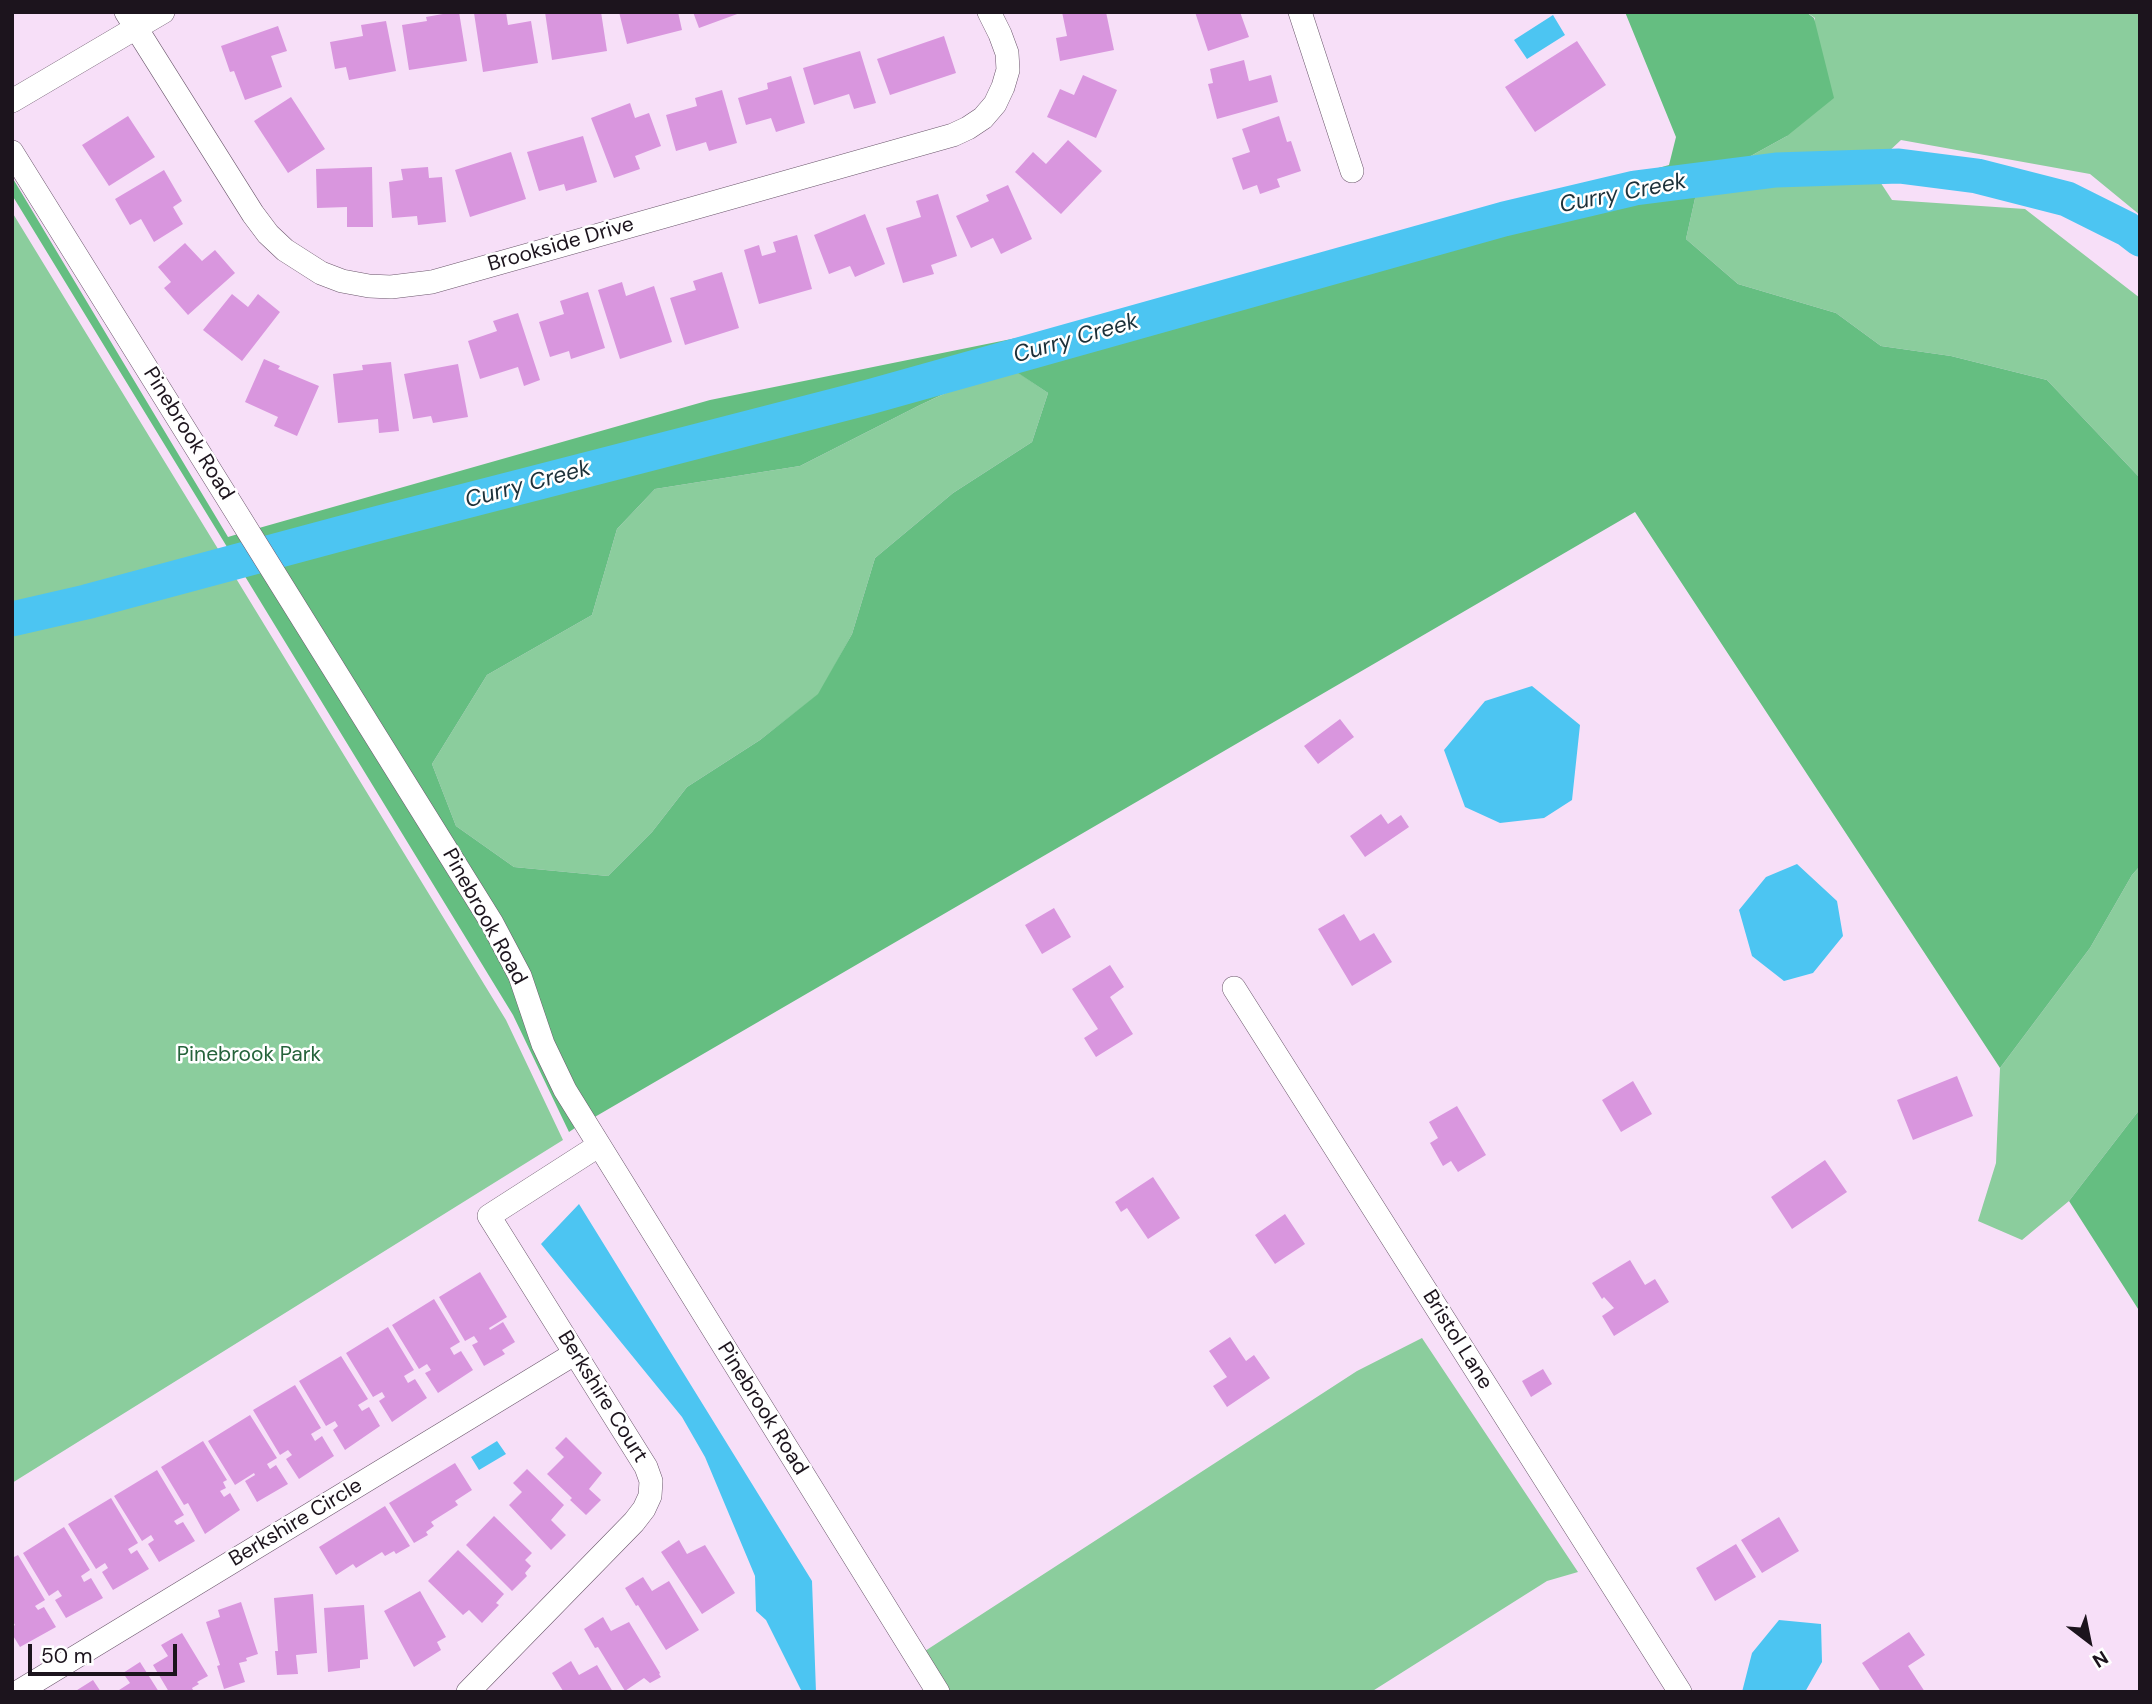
<!DOCTYPE html>
<html>
<head>
<meta charset="utf-8">
<style>
  body { margin:0 }
  #map { position:relative; width:2152px; height:1704px; overflow:hidden; background:#f7dff8; font-family:"DM Sans",sans-serif }
  canvas { display:block }
  .frame { position:absolute; inset:0; border:14px solid #1c141d; pointer-events:none }
  .north { position:absolute; left:2054px; top:1606px; width:70px; height:70px; -webkit-text-stroke:5px #fff; paint-order:stroke; rotate:148deg; font-size:19px; font-weight:700; line-height:28px; text-align:center; color:#1c141d }
  .north::after { content:''; display:block; margin:auto; width:24px; height:32px; background:#1c141d; clip-path:polygon(50% 0,100% 100%,50% 72%,0 100%) }
  .scale { position:absolute; left:28px; top:1644px; width:149px; height:32px; box-sizing:border-box; border:4px solid #1c141d; border-top:0; padding-left:9px; font-size:21px; line-height:24px; white-space:nowrap; color:#1c141d; -webkit-text-stroke:5px #fff; paint-order:stroke }
</style>
</head>
<body>
<div id="map">
<canvas width="2152" height="1704"></canvas>
<div class="frame"></div>
<div class="north">N</div>
<div class="scale">50 m</div>
</div>
<script>
const context = document.querySelector('canvas').getContext('2d');
context.lineJoin = 'round';
function fill(path, color) {
  context.fillStyle = color;
  context.fill(path, 'evenodd');
}
function shape(rows) {
  const path = new Path2D();
  for (const r of rows) {
    path.moveTo(r[0], r[1]);
    for (let i = 2; i < r.length; i += 2) path.lineTo(r[i], r[i + 1]);
  }
  return path;
}
function stroke(path, color, width, dash) {
  context.strokeStyle = color;
  context.lineWidth = width;
  context.lineCap = dash ? 'butt' : 'round';
  context.setLineDash(dash || []);
  context.stroke(path);
}
function write(font, color, halo, rows, align = 'center') {
  context.font = font + ' "DM Sans",sans-serif';
  context.lineWidth = 5;
  context.setLineDash([]);
  context.textBaseline = 'middle';
  context.strokeStyle = halo;
  context.fillStyle = color;
  for (const [text, x, y, turn = 0] of rows) {
    context.save();
    context.translate(x, y);
    context.rotate((+turn || 0) * Math.PI / 180);
    context.textAlign = isNaN(turn) ? turn : align;
    if (halo) context.strokeText(text, 0, 0);
    context.fillText(text, 0, 0);
    context.restore();
  }
}
const green = shape([
  [1806,12,2140,12,2140,215,2090,174,1901,140,1871,168,1892,200,2025,209,2140,298,2140,478,2047,380,1951,356,1881,346,1836,313,1738,284,1686,239,1698,185,1787,136,1815,18],
  [12,212,506,1020,563,1140,12,1483],
  [1007,365,1048,393,1032,442,953,493,875,558,852,634,819,694,760,740,687,787,652,832,608,876,514,867,456,826,432,764,487,675,592,615,617,529,655,489,800,466,920,405],
  [2140,866,2140,1109,2069,1201,2022,1240,1978,1221,1996,1163,2000,1068,2090,948,2132,875],
  [1422,1338,1578,1572,1547,1581,1371,1692,950,1692,925,1651,1357,1371]
]);
const forest = shape([
  [1625,12,1806,12,1814,18,1834,98,1787,136,1698,185,1686,239,1738,284,1836,313,1881,346,1951,356,2047,380,2140,478,2140,866,2132,875,2090,948,2000,1068,1635,512,593,1118,259,528,710,400,1135,314,1669,165,1676,137],
  [1006,365,1048,393,1032,442,953,493,875,558,852,634,818,694,760,740,687,787,652,832,608,876,514,867,456,826,432,764,487,675,592,615,617,529,655,489,800,466,920,405],
  [12,177,228,537,238,534,494,947,510,980,575,1128,569,1132,513,1015,12,195],
  [2140,1109,2140,1312,2069,1201]
]);
const water = shape([
  [1553,15,1565,35,1527,59,1514,40],
  [1532,686,1580,725,1572,800,1544,818,1500,823,1465,807,1444,750,1485,701],
  [1797,864,1837,901,1843,936,1813,973,1784,981,1752,956,1739,910,1766,877],
  [579,1204,812,1581,816,1692,802,1692,766,1620,756,1611,755,1576,705,1457,682,1417,541,1244],
  [497,1441,506,1454,479,1470,471,1457],
  [1779,1620,1821,1624,1822,1662,1805,1692,1742,1692,1752,1653]
]);
const river = shape([
  [12,619,86,602,380,523,869,397,1504,219,1635,188,1776,170,1899,166,1977,176,2067,199,2127,229,2140,239]
]);
const building = shape([
  [454,12,459,12,467,61,409,70,402,25,427,21,426,17],
  [481,12,506,12,508,25,531,21,538,63,483,72,474,13],
  [545,12,601,12,607,51,552,60],
  [619,12,678,12,682,30,627,44],
  [693,12,740,12,740,13,699,28],
  [1062,12,1106,12,1114,50,1060,61,1056,38,1067,36],
  [1195,12,1240,12,1249,37,1208,51],
  [386,21,396,71,349,80,346,67,335,69,330,42,363,36,361,25],
  [278,26,287,51,271,56,282,87,245,100,234,71,230,72,221,46],
  [944,36,956,73,890,95,877,59],
  [1577,41,1606,85,1535,132,1505,87],
  [860,51,876,103,854,109,849,94,814,105,803,68],
  [1244,60,1249,81,1271,75,1278,102,1217,119,1208,84,1213,83,1210,69],
  [1083,75,1117,90,1096,138,1047,117,1060,89,1074,95],
  [791,76,805,123,776,132,771,118,746,125,738,98,768,89,767,83],
  [722,90,737,143,709,151,706,142,676,151,666,115,697,106,695,98],
  [291,97,325,149,288,173,254,121],
  [630,103,635,118,649,113,661,146,635,156,640,169,614,178,591,118],
  [128,116,155,157,109,186,82,145],
  [1279,116,1287,142,1291,141,1301,171,1277,179,1280,187,1260,194,1257,185,1243,190,1232,158,1250,152,1242,129],
  [583,136,597,182,566,191,564,184,539,191,527,152],
  [1068,140,1102,171,1061,214,1015,172,1033,152,1046,164],
  [511,152,526,199,470,217,455,170],
  [372,167,373,227,347,227,347,207,317,208,316,169],
  [428,167,429,178,442,177,446,222,418,225,417,216,392,218,389,182,403,180,401,169],
  [164,170,182,201,173,207,183,224,154,242,141,219,130,225,115,199],
  [1008,185,1032,239,1001,254,993,238,971,248,956,216,989,201,986,195],
  [938,194,957,256,931,265,934,274,903,283,886,228,921,217,916,201],
  [865,214,885,264,855,277,850,266,829,274,814,235],
  [797,235,812,289,759,304,744,250,759,245,762,256,776,252,773,242],
  [185,243,202,261,215,250,235,273,188,315,164,288,171,282,158,267],
  [722,272,739,328,685,345,670,298,696,290,693,281],
  [622,282,626,296,654,286,672,342,620,359,598,290],
  [588,292,605,348,571,359,569,351,550,357,539,322,564,314,560,301],
  [232,294,248,307,258,294,280,312,242,361,203,330],
  [518,313,540,380,524,386,518,367,480,379,468,341,497,331,493,321],
  [264,359,280,366,278,369,319,386,297,436,274,426,278,417,245,402],
  [391,362,399,431,379,433,378,419,338,423,333,374,363,370,362,365],
  [458,364,468,417,433,423,431,416,413,419,404,374],
  [1340,719,1354,737,1318,764,1304,746],
  [1381,814,1388,824,1401,815,1409,827,1365,857,1350,836],
  [1054,908,1071,937,1042,954,1025,925],
  [1344,914,1360,941,1374,933,1392,962,1352,986,1318,929],
  [1110,965,1124,987,1110,997,1133,1034,1096,1057,1084,1038,1098,1029,1072,989],
  [1957,1076,1973,1116,1913,1140,1897,1100],
  [1633,1081,1652,1114,1621,1132,1602,1100],
  [1457,1106,1486,1155,1458,1172,1451,1161,1443,1166,1430,1143,1438,1138,1429,1122],
  [1825,1160,1847,1192,1792,1229,1771,1197],
  [1153,1177,1180,1218,1148,1239,1127,1208,1121,1212,1115,1202],
  [1285,1214,1305,1244,1275,1264,1255,1235],
  [1630,1260,1645,1285,1655,1279,1669,1302,1614,1336,1602,1316,1614,1308,1604,1297,1602,1299,1592,1283],
  [480,1272,507,1317,489,1328,490,1330,503,1322,515,1342,502,1350,505,1354,484,1366,472,1345,478,1342,474,1336,465,1341,439,1297],
  [434,1299,460,1342,450,1348,454,1355,461,1351,473,1370,438,1393,425,1373,431,1370,427,1364,419,1369,392,1325],
  [388,1327,414,1370,404,1376,408,1383,415,1379,427,1398,392,1422,379,1401,385,1397,382,1392,373,1397,346,1353],
  [1230,1337,1246,1361,1254,1355,1270,1378,1227,1407,1213,1386,1227,1377,1209,1351],
  [341,1356,368,1399,358,1405,362,1411,369,1407,380,1426,345,1450,333,1430,338,1426,335,1421,326,1426,299,1381],
  [1543,1369,1552,1384,1531,1397,1522,1381],
  [295,1385,321,1428,311,1434,315,1441,322,1436,334,1456,299,1479,286,1459,292,1455,288,1450,280,1455,253,1410],
  [250,1415,277,1458,267,1464,270,1469,276,1465,288,1484,257,1502,245,1481,255,1475,254,1473,235,1485,208,1441],
  [566,1437,602,1473,589,1489,601,1500,586,1515,570,1500,572,1498,547,1474,564,1457,555,1448],
  [203,1441,227,1480,223,1482,226,1488,220,1491,224,1497,230,1493,240,1510,205,1534,188,1503,184,1505,161,1467],
  [455,1463,472,1490,455,1501,458,1505,431,1522,434,1526,426,1532,428,1535,414,1543,389,1503],
  [527,1469,564,1505,551,1520,566,1535,551,1550,509,1505,522,1492,513,1483],
  [157,1470,184,1515,174,1521,177,1525,183,1522,195,1541,159,1562,148,1544,154,1540,151,1535,142,1541,114,1496],
  [111,1498,138,1543,128,1549,131,1554,137,1550,149,1569,113,1590,102,1572,108,1568,105,1563,96,1569,68,1524],
  [385,1506,410,1546,396,1554,394,1551,385,1556,382,1552,356,1568,353,1564,336,1575,319,1547],
  [494,1516,532,1553,525,1560,531,1566,525,1573,527,1576,512,1591,466,1545],
  [1779,1517,1799,1551,1762,1573,1741,1540],
  [64,1527,90,1570,81,1576,84,1582,91,1578,103,1598,66,1618,55,1600,62,1596,58,1590,49,1596,23,1553],
  [679,1540,687,1554,705,1545,735,1593,702,1614,661,1552],
  [1736,1544,1756,1577,1715,1601,1696,1568],
  [458,1550,504,1594,496,1603,499,1605,482,1623,469,1610,463,1615,428,1581],
  [18,1555,45,1600,35,1606,38,1610,44,1607,56,1627,20,1647,12,1634,12,1627,15,1625,12,1620,12,1558],
  [643,1577,652,1591,669,1581,699,1630,666,1650,638,1605,636,1606,625,1588],
  [420,1591,446,1637,437,1642,441,1650,414,1667,384,1611],
  [313,1594,317,1653,296,1655,298,1674,277,1675,275,1651,278,1651,274,1598],
  [241,1602,258,1654,246,1658,247,1661,239,1663,245,1682,224,1689,217,1666,220,1665,206,1622,220,1617,218,1610],
  [364,1605,368,1659,360,1660,360,1668,328,1672,324,1608],
  [603,1617,611,1631,629,1622,660,1673,659,1674,661,1677,650,1683,644,1678,625,1691,598,1647,595,1648,584,1629],
  [1909,1632,1925,1655,1908,1666,1925,1692,1881,1692,1862,1663],
  [182,1633,208,1676,197,1682,199,1684,192,1688,194,1692,169,1692,153,1665,168,1656,161,1645],
  [571,1661,579,1675,597,1665,613,1692,567,1692,566,1690,563,1691,552,1673],
  [140,1662,159,1692,116,1692,130,1683,123,1673],
  [93,1680,101,1692,74,1692]
]);
const minor = shape([
  [126,12,253,214,268,234,285,250,321,273,342,281,369,286,391,287,432,282,953,135,968,128,983,118,995,104,1003,87,1008,70,1007,53,1000,34,989,12],
  [1300,12,1352,171],
  [12,101,163,12],
  [12,152,492,923,520,976,543,1044,565,1090,938,1692],
  [1234,988,1680,1692],
  [18,1692,574,1354],
  [468,1692,634,1522,644,1509,650,1496,651,1481,646,1467,489,1216,598,1146]
]);
const streetNames = [
  ["Brookside Drive",561,245,-16],
  ["Pinebrook Road",188,434,58],
  ["Pinebrook Road",484,917,61],
  ["Bristol Lane",1457,1340,58],
  ["Berkshire Court",602,1397,58],
  ["Pinebrook Road",762,1409,58],
  ["Berkshire Circle",296,1523,-31]
];
const parkNames = [
  ["Pinebrook Park",249,1055]
];
const waterNames = [
  ["Curry Creek",1623,194,-11],
  ["Curry Creek",1076,339,-16],
  ["Curry Creek",528,485,-15]
];
fill(green, '#8bcd9d');
fill(forest, '#65be81');
fill(water, '#4cc5f2');
stroke(river, '#4cc5f2', 35);
fill(building, '#d996de');
stroke(minor, '#6b576c', 24);
stroke(minor, '#fff', 23);
write('21px', '#1c141d', '#fff', streetNames);
write('21px', '#25633b', '#fff', parkNames);
write('italic 23px', '#1c3039', '#fff', waterNames);
</script>
</body>
</html>
